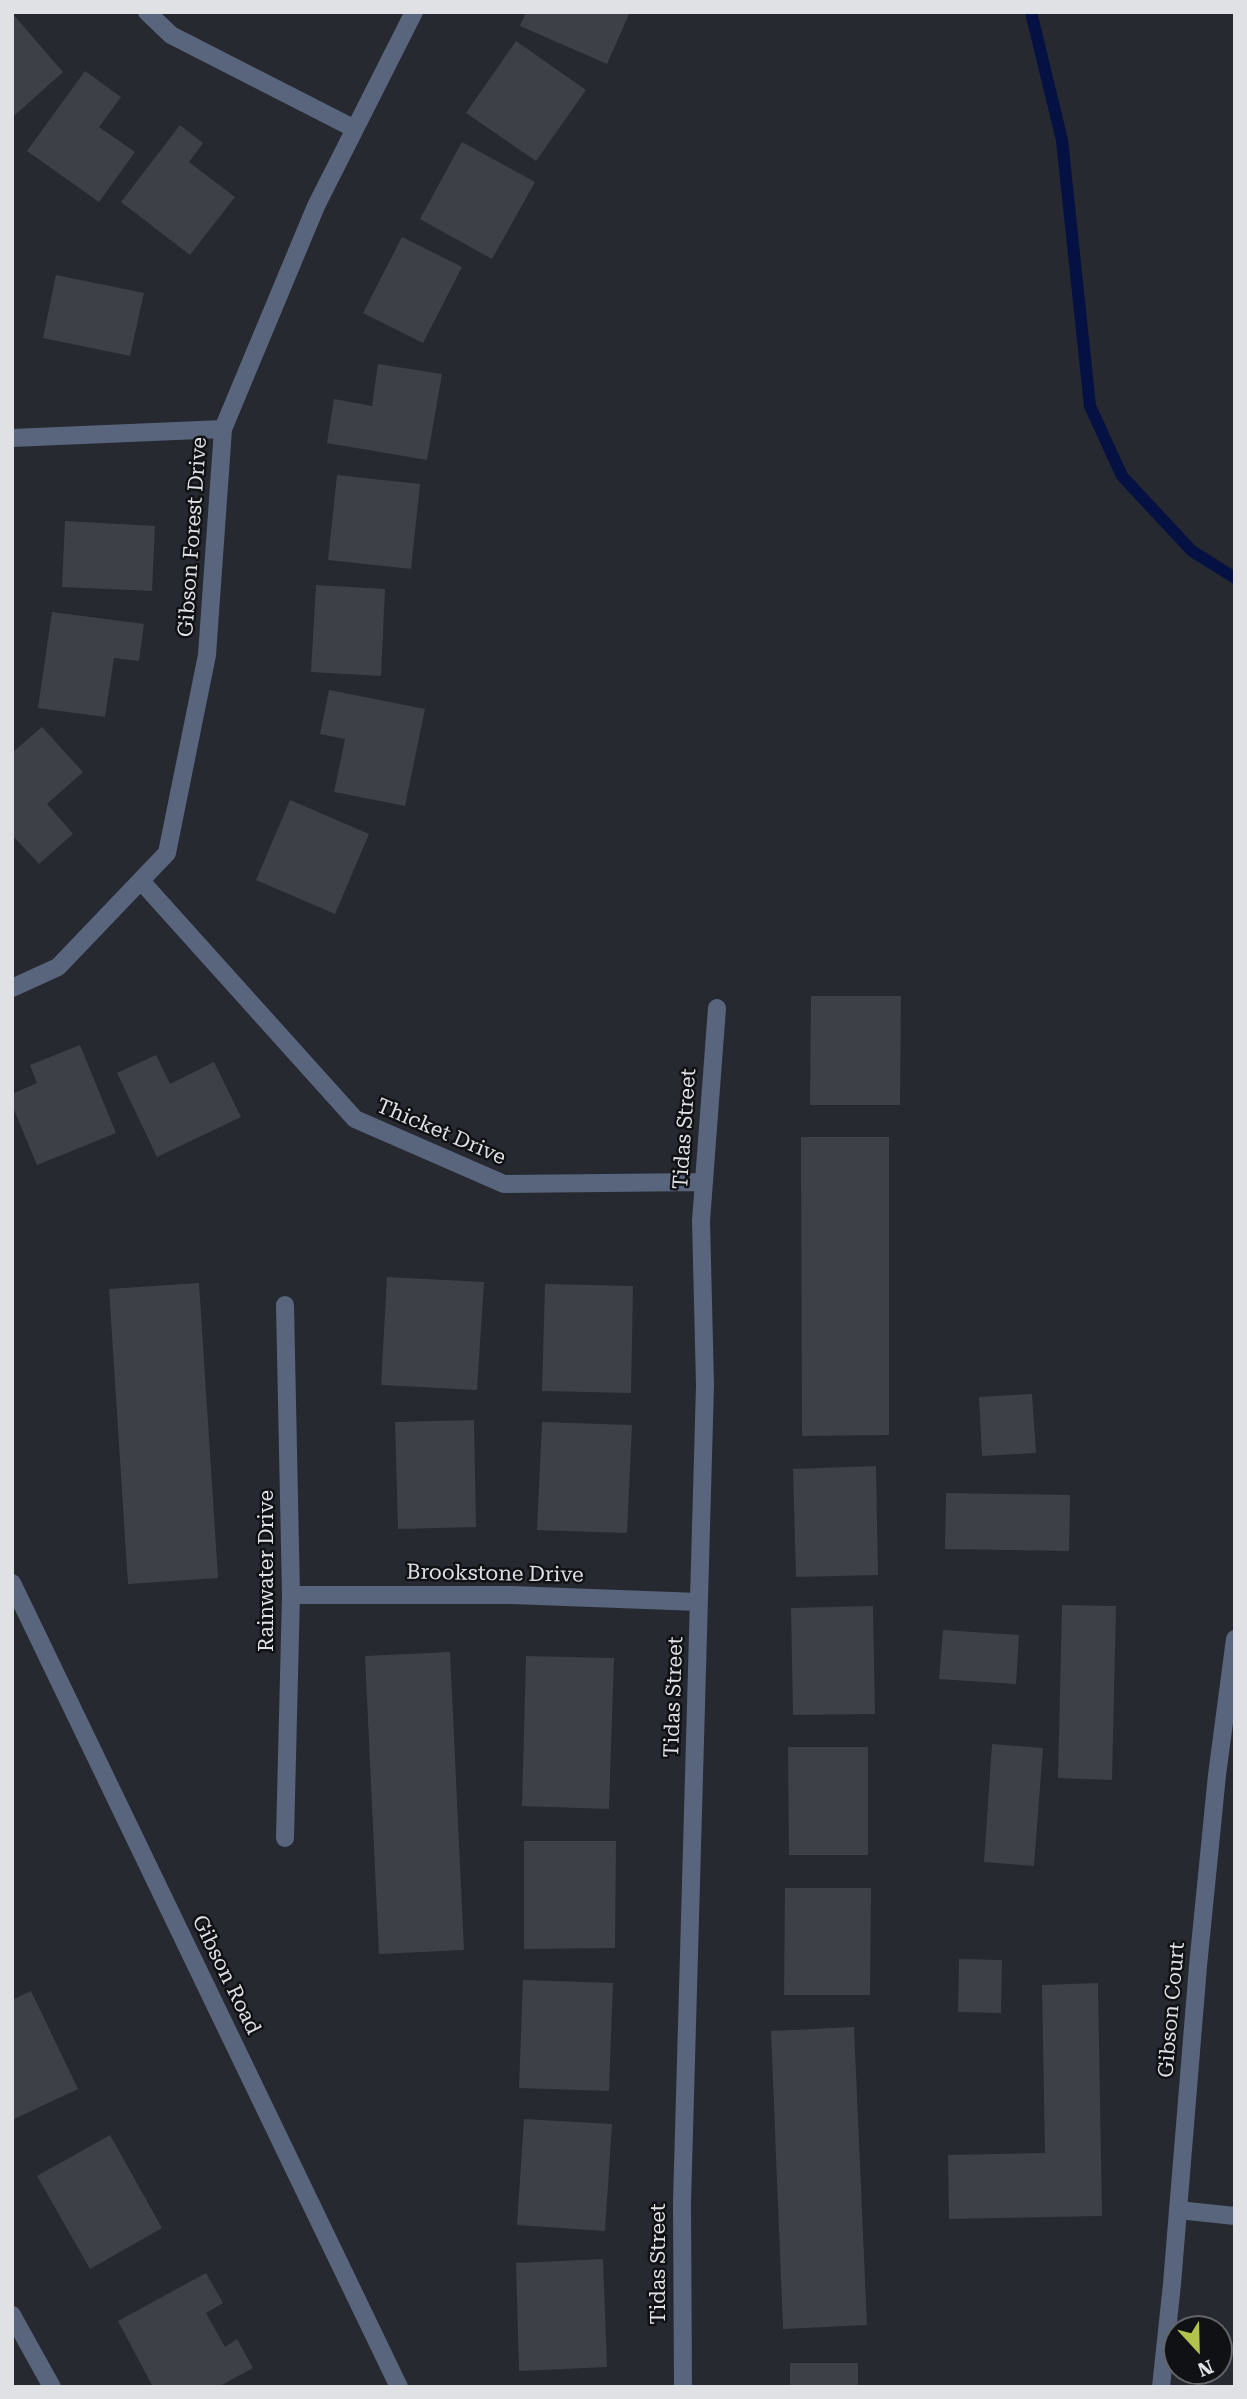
<!DOCTYPE html>
<html>
<head>
<meta charset="utf-8">
<style>
  body { margin:0 }
  #map { position:relative; width:1247px; height:2399px; overflow:hidden; background:#26292f; font-family:"Roboto Serif",serif }
  canvas { display:block }
  .frame { position:absolute; inset:0; border:14px solid #dfe1e5; pointer-events:none }
  .north { position:absolute; left:1163px; top:2315px; width:70px; height:70px; box-sizing:border-box; background:#101114; border:2px solid #636468; border-radius:50%; rotate:158deg; font-size:19px; font-weight:700; line-height:28px; text-align:center; color:#dfe1e5 }
  .north::after { content:''; display:block; margin:auto; width:24px; height:32px; background:#b2c34b; clip-path:polygon(50% 0,100% 100%,50% 72%,0 100%) }
</style>
</head>
<body>
<div id="map">
<canvas width="1247" height="2399"></canvas>
<div class="frame"></div>
<div class="north">N</div>
</div>
<script>
const context = document.querySelector('canvas').getContext('2d');
context.lineJoin = 'round';
function shape(rows) {
  const path = new Path2D();
  for (const r of rows) {
    path.moveTo(r[0], r[1]);
    for (let i = 2; i < r.length; i += 2) path.lineTo(r[i], r[i + 1]);
  }
  return path;
}
function stroke(path, color, width, dash) {
  context.strokeStyle = color;
  context.lineWidth = width;
  context.lineCap = dash ? 'butt' : 'round';
  context.setLineDash(dash || []);
  context.stroke(path);
}
function fill(path, color) {
  context.fillStyle = color;
  context.fill(path, 'evenodd');
}
function write(font, color, halo, rows, align = 'center') {
  context.font = font + ' "Roboto Serif",serif';
  context.lineWidth = 5;
  context.setLineDash([]);
  context.textBaseline = 'middle';
  context.strokeStyle = halo;
  context.fillStyle = color;
  for (const [text, x, y, turn = 0] of rows) {
    context.save();
    context.translate(x, y);
    context.rotate((+turn || 0) * Math.PI / 180);
    context.textAlign = isNaN(turn) ? turn : align;
    if (halo) context.strokeText(text, 0, 0);
    context.fillText(text, 0, 0);
    context.restore();
  }
}
const stream = shape([
  [1031,12,1062,140,1090,406,1122,476,1192,551,1235,578]
]);
const building = shape([
  [526,12,630,12,607,64,520,26],
  [12,13,63,72,15,115,12,113],
  [516,41,586,90,536,161,466,113],
  [85,71,121,97,99,127,135,152,99,202,27,151],
  [180,125,203,143,189,162,235,197,190,255,121,202],
  [462,142,535,182,492,259,420,219],
  [402,237,462,267,423,343,363,313],
  [56,275,144,293,130,356,43,338],
  [378,364,442,374,427,460,327,443,334,399,372,406],
  [337,475,420,484,411,569,328,560],
  [65,521,155,526,152,591,62,587],
  [316,585,385,589,381,676,311,672],
  [52,612,144,624,139,661,114,658,105,717,38,708],
  [329,690,425,709,405,806,334,792,345,739,320,734],
  [42,727,83,772,47,804,73,834,39,864,12,835,12,753],
  [290,800,369,834,335,914,256,880],
  [811,996,901,996,900,1105,810,1105],
  [80,1045,116,1133,37,1165,12,1105,12,1094,37,1083,30,1065],
  [156,1055,170,1084,214,1062,241,1117,157,1157,117,1073],
  [801,1137,889,1137,889,1435,802,1436],
  [387,1277,484,1282,477,1390,381,1385],
  [199,1283,218,1578,128,1584,109,1289],
  [545,1284,633,1286,631,1393,542,1391],
  [1032,1394,1036,1453,982,1456,979,1397],
  [474,1420,476,1527,398,1529,395,1422],
  [542,1422,632,1425,627,1533,537,1530],
  [876,1466,878,1575,796,1577,793,1469],
  [946,1493,1070,1495,1069,1551,945,1549],
  [1062,1605,1116,1606,1112,1780,1058,1778],
  [873,1606,875,1714,793,1715,791,1608],
  [943,1630,1019,1635,1016,1684,939,1679],
  [450,1652,464,1950,379,1954,365,1656],
  [526,1656,614,1658,609,1809,522,1806],
  [992,1744,1043,1748,1034,1866,984,1862],
  [788,1747,868,1747,868,1855,789,1855],
  [524,1841,616,1841,615,1948,524,1949],
  [785,1888,871,1888,870,1995,784,1995],
  [959,1959,1002,1960,1001,2013,958,2012],
  [523,1980,613,1983,609,2091,519,2088],
  [1098,1983,1102,2216,949,2219,948,2155,1045,2153,1042,1985],
  [31,1991,78,2089,12,2120,12,2000],
  [854,2027,867,2325,783,2329,771,2031],
  [524,2119,612,2124,605,2231,517,2225],
  [110,2135,162,2228,90,2269,37,2176],
  [603,2259,607,2367,519,2371,516,2263],
  [206,2273,223,2303,206,2313,225,2347,237,2339,253,2368,218,2387,153,2387,118,2321],
  [790,2363,858,2363,858,2387,790,2387]
]);
const service = shape([
  [1178,2210,1235,2216]
]);
const minor = shape([
  [147,12,171,35,355,129],
  [12,438,223,429],
  [141,881,355,1119,504,1184,704,1182],
  [12,988,58,967,167,853,207,655,223,429,316,206,414,12],
  [291,1595,512,1595,699,1602],
  [285,1838,291,1595,285,1305],
  [12,2315,52,2387],
  [683,2387,682,2202,705,1385,701,1221,717,1008],
  [1161,2387,1172,2284,1198,1966,1217,1775,1235,1639]
]);
const tertiary = shape([
  [12,1583,399,2387]
]);
const streetNames = [
  ["Gibson Forest Drive",193,537,-86],
  ["Tidas Street",685,1129,-86],
  ["Thicket Drive",441,1132,23],
  ["Rainwater Drive",267,1571,-90],
  ["Brookstone Drive",495,1574,1],
  ["Tidas Street",674,1697,-88],
  ["Gibson Road",226,1975,64],
  ["Gibson Court",1172,2010,-85],
  ["Tidas Street",659,2264,-90]
];
stroke(stream, '#051143', 12);
fill(building, '#3d4047');
stroke(service, '#59647d', 18);
stroke(minor, '#59647d', 18);
stroke(tertiary, '#59647d', 18);
write('21px', '#dfe1e5', '#101114', streetNames);
</script>
</body>
</html>
